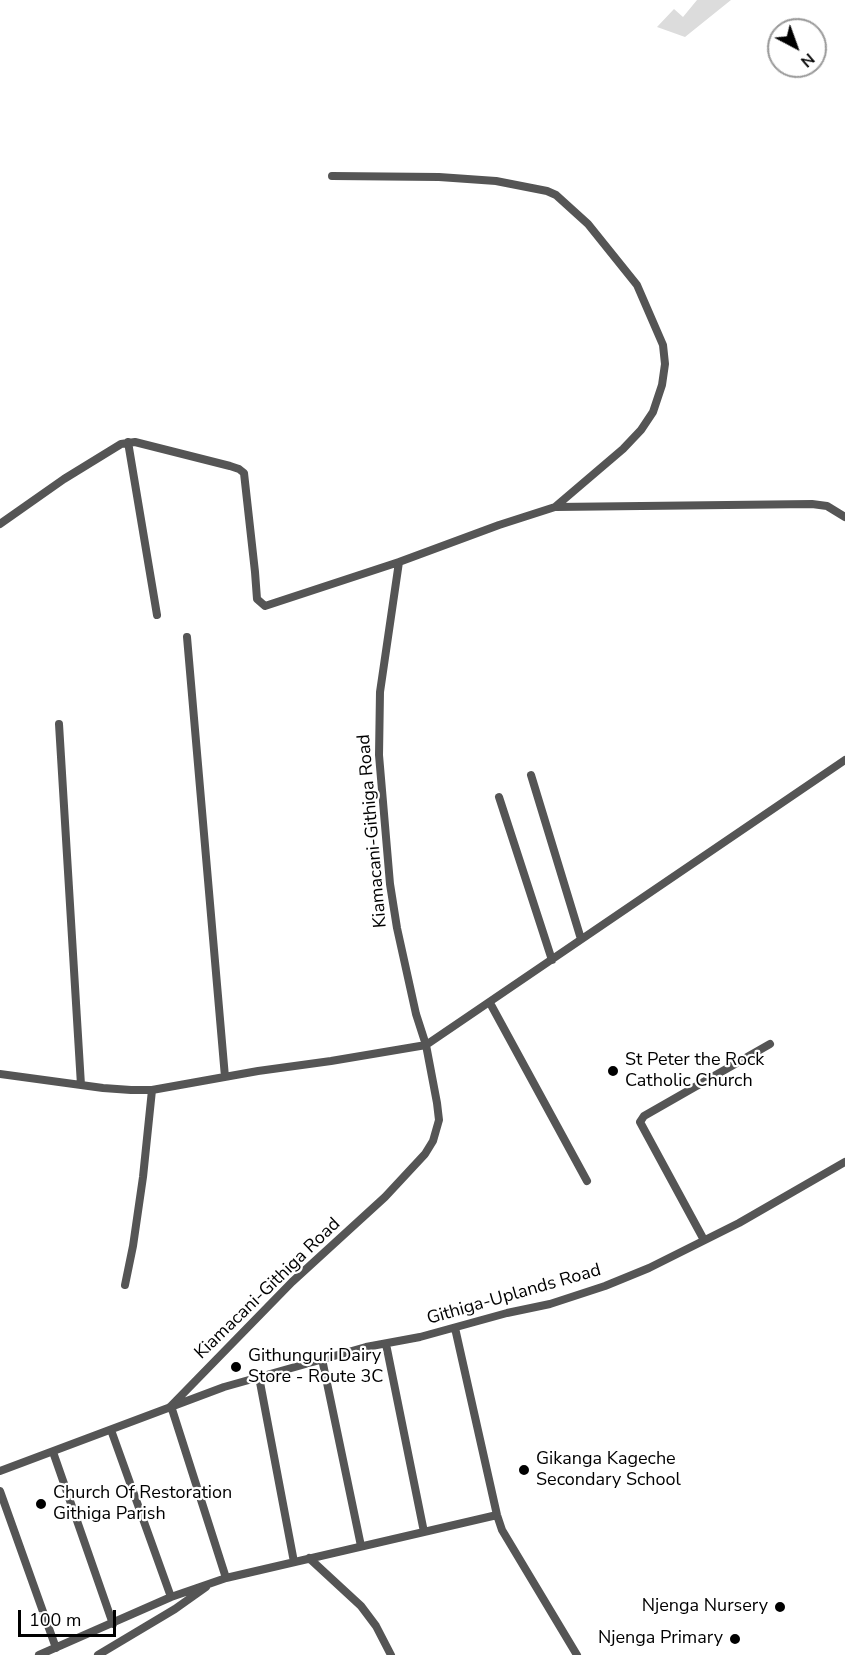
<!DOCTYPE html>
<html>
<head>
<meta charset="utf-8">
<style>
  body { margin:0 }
  #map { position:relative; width:845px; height:1655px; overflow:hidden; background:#fff; font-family:"Nunito Sans",sans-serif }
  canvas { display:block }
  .north { position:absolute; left:767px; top:18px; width:60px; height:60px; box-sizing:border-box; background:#fff; border:2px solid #999; border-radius:50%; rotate:139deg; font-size:16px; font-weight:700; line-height:24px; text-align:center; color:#000 }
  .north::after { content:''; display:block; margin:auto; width:21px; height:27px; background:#000; clip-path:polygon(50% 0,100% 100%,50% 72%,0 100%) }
  .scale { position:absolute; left:18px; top:1610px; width:98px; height:27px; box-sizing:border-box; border:3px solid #000; border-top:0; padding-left:8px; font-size:18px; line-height:21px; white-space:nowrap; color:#000; -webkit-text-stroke:4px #fff; paint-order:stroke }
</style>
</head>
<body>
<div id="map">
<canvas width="845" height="1655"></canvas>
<div class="north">N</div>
<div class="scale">100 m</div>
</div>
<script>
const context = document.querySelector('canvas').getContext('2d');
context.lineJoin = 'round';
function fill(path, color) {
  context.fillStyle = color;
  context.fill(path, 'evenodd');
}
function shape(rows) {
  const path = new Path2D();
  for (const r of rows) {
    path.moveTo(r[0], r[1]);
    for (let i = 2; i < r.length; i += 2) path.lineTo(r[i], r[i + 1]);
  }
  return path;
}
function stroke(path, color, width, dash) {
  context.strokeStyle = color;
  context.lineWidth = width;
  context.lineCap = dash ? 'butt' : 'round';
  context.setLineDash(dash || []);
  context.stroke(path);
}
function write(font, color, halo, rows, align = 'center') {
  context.font = font + ' "Nunito Sans",sans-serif';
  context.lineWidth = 4.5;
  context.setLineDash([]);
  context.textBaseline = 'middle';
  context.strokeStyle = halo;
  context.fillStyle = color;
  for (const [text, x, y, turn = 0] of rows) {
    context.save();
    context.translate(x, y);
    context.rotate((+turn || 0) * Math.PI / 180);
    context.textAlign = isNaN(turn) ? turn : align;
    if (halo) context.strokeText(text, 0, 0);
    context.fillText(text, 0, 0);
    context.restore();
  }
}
const green = shape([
  [697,0,731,0,685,37,657,27,674,9,683,17]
]);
const minor = shape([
  [128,442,157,615],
  [556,507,812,504,827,506,845,517],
  [0,524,64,479,121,444,135,442,230,466,239,469,244,473,255,572,257,599,265,606,399,562],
  [187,637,225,1077],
  [59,724,81,1085],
  [531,775,581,939],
  [499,797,552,960],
  [490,1003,587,1181],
  [0,1074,103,1088,131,1090,152,1090,258,1071,331,1061,426,1045,845,760],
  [704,1240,640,1122,644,1116,770,1044],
  [125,1285,133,1246,143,1177,152,1090],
  [455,1328,497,1515,502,1530,577,1655],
  [386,1344,424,1532],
  [322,1359,361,1546],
  [259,1377,294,1562],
  [171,1406,292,1282,385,1197,425,1154,433,1141,439,1120,437,1103,426,1045,416,1014,397,928,390,884,379,755,380,692,399,562,499,525,555,507,623,449,641,430,653,412,662,385,665,364,663,345,637,285,588,224,556,195,547,191,496,181,439,177,332,176],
  [171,1406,226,1578],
  [111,1430,171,1597],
  [53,1452,113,1624],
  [0,1471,224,1387,366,1347,420,1337,507,1313,550,1304,605,1286,649,1268,739,1223,845,1162],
  [0,1491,56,1648],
  [309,1558,361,1606,376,1626,391,1655],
  [39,1655,171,1597,226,1578,497,1515],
  [98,1655,175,1609,206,1587]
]);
const markers = [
  [613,1071,6,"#000"],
  [236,1367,6,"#000"],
  [524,1470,6,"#000"],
  [41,1504,6,"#000"],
  [780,1607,6,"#000"],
  [735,1639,6,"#000"]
];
const streetNames = [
  ["Kiamacani-Githiga Road",373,831,-95],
  ["Kiamacani-Githiga Road",268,1289,-44],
  ["Githiga-Uplands Road",514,1295,-16]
];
const poiNames = [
  ["St Peter the Rock",625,1061],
  ["Catholic Church",625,1082],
  ["Githunguri Dairy",248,1357],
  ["Store - Route 3C",248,1378],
  ["Gikanga Kageche",536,1460],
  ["Secondary School",536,1481],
  ["Church Of Restoration",53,1494],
  ["Githiga Parish",53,1515],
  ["Njenga Nursery",768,1607,"right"],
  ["Njenga Primary",723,1639,"right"]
];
fill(green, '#dcdcdc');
stroke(minor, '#555', 8);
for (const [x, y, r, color] of markers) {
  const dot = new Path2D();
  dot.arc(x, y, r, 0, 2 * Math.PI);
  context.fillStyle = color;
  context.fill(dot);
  stroke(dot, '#fff', 2);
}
write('18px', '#000', '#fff', streetNames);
write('18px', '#000', '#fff', poiNames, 'left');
</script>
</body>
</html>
